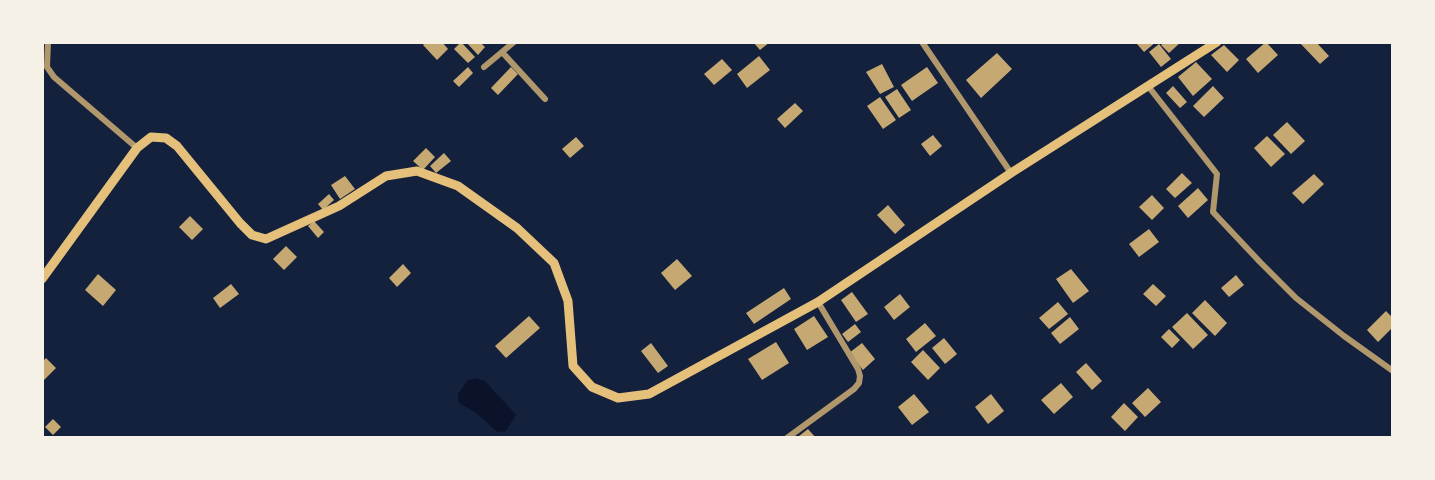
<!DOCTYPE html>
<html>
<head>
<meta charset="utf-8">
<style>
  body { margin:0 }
  #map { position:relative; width:1435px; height:480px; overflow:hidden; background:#14213d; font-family:"Fira Sans",sans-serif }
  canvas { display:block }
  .frame { position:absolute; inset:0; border:44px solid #f6f1e7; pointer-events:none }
</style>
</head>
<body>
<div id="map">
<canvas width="1435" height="480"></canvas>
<div class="frame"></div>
</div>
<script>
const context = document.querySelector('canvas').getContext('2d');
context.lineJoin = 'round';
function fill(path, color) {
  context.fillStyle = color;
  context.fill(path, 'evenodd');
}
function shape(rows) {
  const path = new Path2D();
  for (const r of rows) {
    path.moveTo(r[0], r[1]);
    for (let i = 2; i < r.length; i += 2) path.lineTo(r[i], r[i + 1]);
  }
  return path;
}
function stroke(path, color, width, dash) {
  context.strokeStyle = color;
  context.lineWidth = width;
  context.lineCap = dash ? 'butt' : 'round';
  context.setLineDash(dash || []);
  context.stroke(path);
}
const water = shape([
  [476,378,485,381,516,415,506,431,497,432,475,412,459,403,458,394,468,380]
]);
const building = shape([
  [426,42,442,42,448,49,437,60,423,45],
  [461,42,475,57,468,63,454,49],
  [466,42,480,42,485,47,478,55],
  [753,42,770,42,760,50],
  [1139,42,1156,42,1144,52,1137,44],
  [1165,42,1181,42,1169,53,1161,45],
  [1266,42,1278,55,1258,73,1246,59],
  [1299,42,1316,42,1329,56,1320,64],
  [1159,44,1171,59,1161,67,1149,52],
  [1224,45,1239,60,1227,72,1211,55],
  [997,53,1012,69,981,98,966,80],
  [759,56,770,70,747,88,737,74],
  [722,59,732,70,714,85,704,74],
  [1196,62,1212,79,1193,96,1178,77],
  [882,64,894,87,880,94,866,72],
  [468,67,473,73,459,87,453,81],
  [511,67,518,74,498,95,491,88],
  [927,67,938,83,912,101,901,85],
  [1173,86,1187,102,1180,108,1166,93],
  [1213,86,1224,98,1204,117,1193,106],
  [897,89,911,110,899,118,885,97],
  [880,97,896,120,883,129,867,106],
  [795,103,803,111,785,128,777,119],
  [1287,122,1305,141,1291,154,1273,135],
  [933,135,942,146,930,156,921,144],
  [1267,136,1285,154,1271,167,1254,148],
  [576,137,584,146,570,158,562,149],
  [426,148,435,157,423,170,413,161],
  [444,153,451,161,436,173,430,166],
  [1182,173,1192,183,1175,198,1166,189],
  [1314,174,1324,184,1303,204,1292,193],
  [345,176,355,189,340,199,331,185],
  [1198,188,1208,200,1188,218,1178,206],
  [329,194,334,200,323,210,318,204],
  [1152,195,1164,208,1152,220,1139,207],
  [888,205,905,225,895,234,877,215],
  [190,216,203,229,192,240,179,227],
  [314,221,324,232,318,238,308,226],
  [1149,229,1159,242,1139,257,1129,244],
  [286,246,297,257,284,270,273,259],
  [677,259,692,276,675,290,661,273],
  [403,264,411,273,397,287,389,278],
  [1071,269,1089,291,1073,303,1056,279],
  [98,274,116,290,103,306,85,290],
  [1236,275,1244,285,1229,297,1221,288],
  [231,284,239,294,220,308,213,298],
  [1153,284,1166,296,1156,306,1143,294],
  [784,288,791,299,754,324,746,313],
  [852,292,868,314,856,322,841,300],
  [900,294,910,307,894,320,884,307],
  [1205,300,1227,323,1215,336,1192,313],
  [1058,302,1068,314,1049,329,1039,318],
  [1386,311,1393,318,1393,327,1378,342,1367,330],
  [1187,313,1208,335,1193,349,1172,327],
  [529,316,540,328,506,358,495,346],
  [814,316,828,337,807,350,794,329],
  [1070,317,1079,329,1060,344,1051,333],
  [925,323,936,336,916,352,906,339],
  [855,324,861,332,848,342,842,334],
  [1169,329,1180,340,1172,348,1161,337],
  [944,338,957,354,945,364,932,348],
  [776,342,789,363,762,380,748,359],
  [651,343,668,366,658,373,641,351],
  [862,343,875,359,863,370,849,353],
  [923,350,940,368,928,380,911,362],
  [46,358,56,368,42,382,42,362],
  [1086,363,1102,381,1092,390,1076,372],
  [1061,383,1073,397,1054,414,1041,400],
  [1148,388,1161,402,1145,417,1132,403],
  [914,394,929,412,912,425,898,407],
  [991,394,1004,411,988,424,975,407],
  [1124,403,1138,417,1125,431,1111,417],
  [53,419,61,427,53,435,45,427],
  [808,429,816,438,799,436]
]);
const minor = shape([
  [48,42,47,67,54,77,137,148],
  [922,42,1011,173],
  [502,52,545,99],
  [484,67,514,42],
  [1148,86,1217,174,1213,212,1260,262,1296,298,1344,336,1393,371],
  [787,438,854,389,859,383,860,376,858,369,818,302]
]);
const secondary = shape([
  [42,279,137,148,151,137,166,138,177,146,240,223,252,235,266,239,339,206,386,176,417,171,458,186,517,228,554,263,568,301,573,366,592,387,618,398,649,394,818,302,1011,173,1217,42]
]);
fill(water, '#0b132b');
fill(building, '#c6a872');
stroke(minor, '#b1986c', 6);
stroke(secondary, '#e5c07b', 9);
</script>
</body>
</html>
